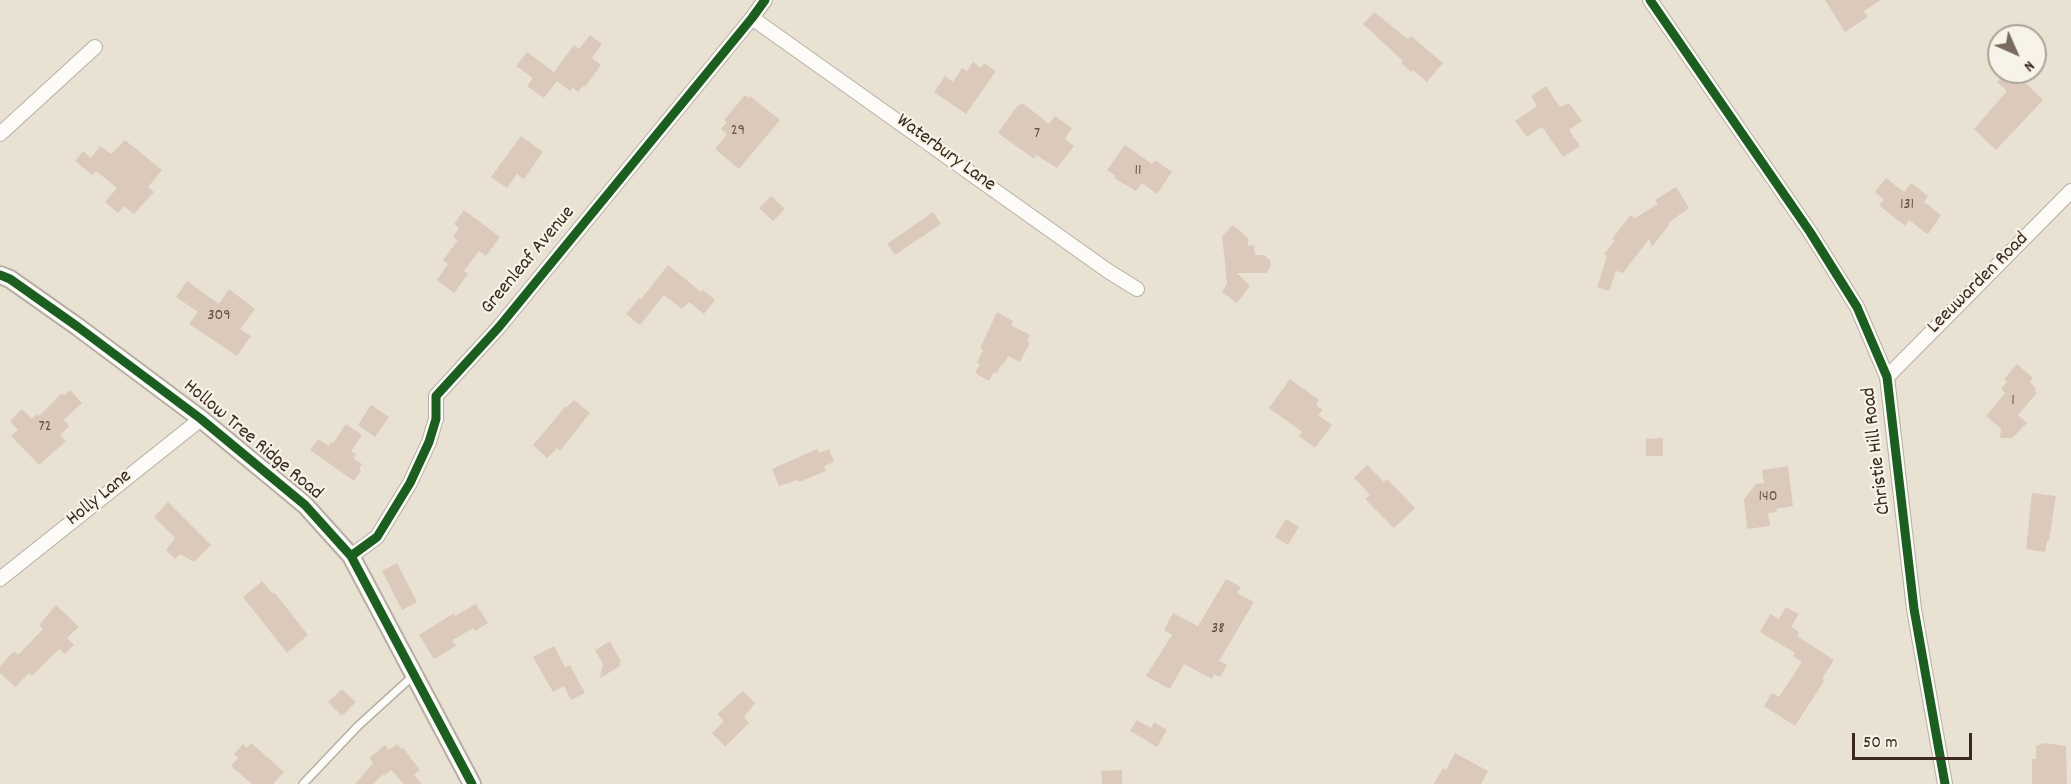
<!DOCTYPE html>
<html>
<head>
<meta charset="utf-8">
<style>
  body { margin:0 }
  #map { position:relative; width:2071px; height:784px; overflow:hidden; background:#e9e2d3; font-family:Dekko,sans-serif }
  canvas { display:block }
  .north { position:absolute; left:1987px; top:24px; width:60px; height:60px; box-sizing:border-box; background:#f7f3e8; border:2px solid #aca397; border-radius:50%; rotate:135deg; font-size:16px; font-weight:700; line-height:24px; text-align:center; color:#3b2a1e }
  .north::after { content:''; display:block; margin:auto; width:21px; height:27px; background:#786a5d; clip-path:polygon(50% 0,100% 100%,50% 72%,0 100%) }
  .scale { position:absolute; left:1852px; top:733px; width:120px; height:27px; box-sizing:border-box; border:3px solid #3b2a1e; border-top:0; padding-left:8px; font-size:18px; line-height:21px; white-space:nowrap; color:#3b2a1e; -webkit-text-stroke:4px #f7f3e8; paint-order:stroke }
</style>
</head>
<body>
<div id="map">
<canvas width="2071" height="784"></canvas>
<div class="north">N</div>
<div class="scale">50 m</div>
</div>
<script>
const context = document.querySelector('canvas').getContext('2d');
context.lineJoin = 'round';
function fill(path, color) {
  context.fillStyle = color;
  context.fill(path, 'evenodd');
}
function shape(rows) {
  const path = new Path2D();
  for (const r of rows) {
    path.moveTo(r[0], r[1]);
    for (let i = 2; i < r.length; i += 2) path.lineTo(r[i], r[i + 1]);
  }
  return path;
}
function stroke(path, color, width, dash) {
  context.strokeStyle = color;
  context.lineWidth = width;
  context.lineCap = dash ? 'butt' : 'round';
  context.setLineDash(dash || []);
  context.stroke(path);
}
function write(font, color, halo, rows, align = 'center') {
  context.font = font + ' Dekko,sans-serif';
  context.lineWidth = 4.5;
  context.setLineDash([]);
  context.textBaseline = 'middle';
  context.strokeStyle = halo;
  context.fillStyle = color;
  for (const [text, x, y, turn = 0] of rows) {
    context.save();
    context.translate(x, y);
    context.rotate((+turn || 0) * Math.PI / 180);
    context.textAlign = isNaN(turn) ? turn : align;
    if (halo) context.strokeText(text, 0, 0);
    context.fillText(text, 0, 0);
    context.restore();
  }
}
const building = shape([
  [1825,0,1881,0,1864,11,1868,17,1845,32],
  [1374,12,1408,39,1411,36,1443,63,1427,82,1413,70,1411,72,1401,63,1403,61,1363,24],
  [590,35,602,44,592,58,601,65,585,87,583,86,578,92,572,87,570,91,557,81,544,98,527,86,533,78,516,66,527,52,554,72,574,45,579,49],
  [973,62,981,68,984,63,996,71,966,114,934,92,945,76,953,82,962,68,967,71],
  [2006,72,2013,72,2020,77,2043,100,1996,150,1974,129,2007,91,1997,82],
  [1546,86,1560,107,1569,103,1582,121,1569,130,1580,146,1563,157,1542,127,1527,137,1515,121,1537,106,1531,96],
  [745,95,748,98,750,96,780,120,739,169,715,149,727,134,721,129,727,122,724,120],
  [1024,104,1049,124,1055,116,1072,128,1065,139,1074,146,1057,168,1036,155,1034,159,998,133,1018,105],
  [521,136,543,152,524,179,517,174,507,188,491,177],
  [125,140,162,170,148,187,154,192,134,214,124,206,118,213,105,202,117,188,96,171,92,175,75,161,83,151,91,158,100,146,111,154],
  [1125,145,1152,164,1155,160,1172,172,1157,194,1142,183,1136,191,1114,178,1116,176,1107,170],
  [1886,178,1904,192,1911,183,1928,196,1924,202,1941,215,1929,233,1927,234,1909,220,1905,226,1879,205,1884,200,1875,192],
  [1676,187,1689,208,1668,223,1669,225,1652,247,1649,239,1623,273,1616,271,1609,291,1597,287,1607,256,1604,254,1615,241,1612,239,1622,226,1631,215,1635,218,1658,204,1655,200],
  [771,196,785,209,773,221,759,208],
  [464,210,500,237,486,256,479,251,464,271,468,274,454,293,437,280,448,264,443,260,458,240,453,237,459,228,454,224],
  [933,212,941,224,895,255,887,244],
  [1233,225,1248,238,1248,246,1254,245,1255,255,1264,255,1270,260,1271,266,1266,273,1237,273,1250,286,1237,303,1222,292,1227,283,1222,236],
  [668,265,701,292,703,290,715,300,704,314,689,302,682,309,664,295,640,325,626,314,639,298,641,299],
  [187,281,219,304,229,289,255,309,240,329,251,336,237,356,189,324,198,312,176,297],
  [997,312,1013,321,1011,325,1030,335,1027,341,1030,343,1020,362,1008,356,1003,365,1002,364,996,374,994,372,989,381,975,373,980,364,977,363,983,350,980,348],
  [2017,364,2033,378,2030,382,2035,387,2036,394,2018,415,2027,423,2012,438,2000,438,2001,429,1986,416,2005,393,2001,389,2007,382,2004,379],
  [1290,379,1319,400,1316,405,1323,410,1318,415,1332,425,1315,448,1299,436,1302,432,1269,408],
  [70,390,82,403,64,420,69,426,60,435,66,441,39,465,11,436,18,430,10,421,22,409,32,419,37,414,39,416,61,394,64,395],
  [574,400,590,413,560,451,557,448,547,458,533,445,566,406,567,407],
  [371,405,389,417,375,437,358,425],
  [346,424,362,435,351,451,356,454,353,458,362,464,359,469,361,471,354,481,310,450,318,439,329,446,331,442,333,443],
  [1663,438,1663,456,1646,456,1646,439],
  [817,449,819,453,829,449,834,462,824,466,826,471,799,482,798,480,779,486,772,469],
  [1367,465,1384,482,1387,479,1415,508,1394,528,1365,499,1370,495,1354,478],
  [1788,466,1793,506,1776,509,1777,512,1768,513,1770,526,1747,529,1744,499,1756,484,1764,483,1762,470],
  [2032,493,2056,496,2049,541,2047,541,2045,552,2026,549],
  [168,502,211,545,194,562,180,554,175,559,166,550,175,538,154,517],
  [1286,519,1299,527,1288,545,1275,537],
  [397,563,417,602,402,610,382,571],
  [1226,579,1241,587,1237,593,1254,602,1219,661,1227,665,1220,677,1214,674,1212,679,1184,664,1170,689,1146,676,1172,635,1164,630,1173,613,1198,626],
  [262,581,273,594,274,592,308,635,287,653,243,597],
  [476,604,488,623,475,631,474,628,452,640,456,646,434,659,419,635,454,613,455,616],
  [56,605,79,627,67,638,74,645,65,654,59,649,32,676,29,673,15,687,0,673,0,666,14,651,18,655,43,629,39,625],
  [1786,607,1799,614,1791,627,1799,632,1797,636,1834,660,1822,679,1824,681,1795,726,1764,706,1772,693,1779,697,1802,662,1793,656,1795,653,1760,632,1770,614,1779,619],
  [610,641,621,662,619,663,620,666,600,678,603,664,595,650],
  [554,646,565,667,570,665,585,693,571,700,564,686,553,692,533,657],
  [342,689,356,702,342,716,328,702],
  [743,691,755,703,744,717,749,723,725,747,712,733,724,721,717,714],
  [1137,720,1151,728,1154,722,1167,730,1157,747,1130,731],
  [251,743,284,772,273,784,252,784,231,766,238,758,234,754,243,744,247,748],
  [2044,743,2066,746,2067,784,2032,784,2032,759,2036,759,2036,746],
  [397,744,401,749,403,748,420,770,414,775,422,784,404,784,391,770,384,776,383,774,373,784,355,784,373,763,369,758,385,745,389,750],
  [1455,753,1488,771,1481,784,1434,784,1443,768,1446,770],
  [1122,770,1122,784,1102,784,1101,771]
]);
const service = shape([
  [303,784,358,726,414,675]
]);
const minor = shape([
  [1650,0,1810,232,1857,307,1887,377,1914,609,1945,784],
  [752,18,1108,271,1137,289],
  [0,134,95,47],
  [1887,377,2071,191],
  [351,556,377,537,410,483,429,442,436,419,436,396,499,327,752,18,765,0],
  [0,579,201,419]
]);
const tertiary = shape([
  [0,275,10,279,78,327,201,419,305,505,351,556,472,784]
]);
const cycleway = shape([
  [1650,0,1810,232,1857,307,1887,377,1914,609,1945,784],
  [0,275,10,279,78,327,201,419,305,505,351,556,472,784],
  [351,556,377,537,410,483,429,442,436,419,436,396,499,327,752,18,765,0]
]);
const numberNames = [
  ["29",738,132],
  ["7",1037,135],
  ["11",1138,172],
  ["131",1907,206],
  ["309",219,317],
  ["1",2013,402],
  ["72",45,428],
  ["140",1768,498],
  ["38",1218,630]
];
const streetNames = [
  ["Waterbury Lane",945,154,36],
  ["Greenleaf Avenue",529,261,-50],
  ["Leeuwarden Road",1979,284,-45],
  ["Hollow Tree Ridge Road",252,441,40],
  ["Christie Hill Road",1878,451,-97],
  ["Holly Lane",100,499,-39]
];
fill(building, '#dbcabc');
stroke(service, '#b5afa5', 10);
stroke(minor, '#b5afa5', 16);
stroke(tertiary, '#b5afa5', 20);
stroke(service, '#fcfbf8', 7);
stroke(minor, '#fcfbf8', 14);
stroke(tertiary, '#fcfbf8', 16);
stroke(cycleway, '#1b5e20', 9);
write('16px', '#635246', null, numberNames);
write('20px', '#3b2a1e', '#f7f3e8', streetNames);
</script>
</body>
</html>
